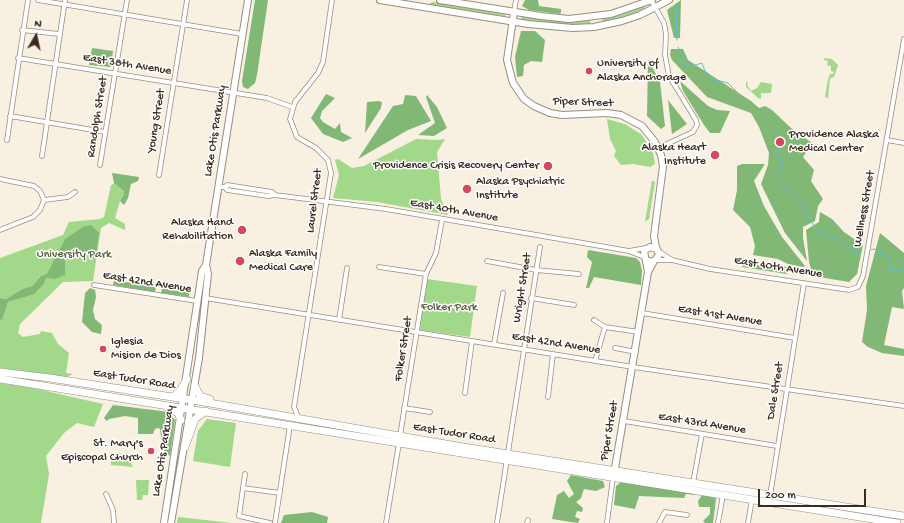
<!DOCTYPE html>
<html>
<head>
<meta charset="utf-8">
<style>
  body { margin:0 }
  #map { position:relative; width:904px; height:523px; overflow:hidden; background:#f8f0e1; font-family:"Gochi Hand",sans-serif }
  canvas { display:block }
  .north { position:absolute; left:16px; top:16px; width:40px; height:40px; -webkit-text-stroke:3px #fff; paint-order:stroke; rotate:9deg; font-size:11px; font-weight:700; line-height:16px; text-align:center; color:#3b2a1e }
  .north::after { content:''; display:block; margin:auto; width:14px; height:18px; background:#3b2a1e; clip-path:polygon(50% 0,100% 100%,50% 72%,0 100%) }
  .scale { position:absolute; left:758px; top:489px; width:108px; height:18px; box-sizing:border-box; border:2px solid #3b2a1e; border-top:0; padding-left:5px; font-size:12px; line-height:14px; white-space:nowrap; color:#3b2a1e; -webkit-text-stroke:3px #fff; paint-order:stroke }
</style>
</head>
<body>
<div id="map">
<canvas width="904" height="523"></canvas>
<div class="north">N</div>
<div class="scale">200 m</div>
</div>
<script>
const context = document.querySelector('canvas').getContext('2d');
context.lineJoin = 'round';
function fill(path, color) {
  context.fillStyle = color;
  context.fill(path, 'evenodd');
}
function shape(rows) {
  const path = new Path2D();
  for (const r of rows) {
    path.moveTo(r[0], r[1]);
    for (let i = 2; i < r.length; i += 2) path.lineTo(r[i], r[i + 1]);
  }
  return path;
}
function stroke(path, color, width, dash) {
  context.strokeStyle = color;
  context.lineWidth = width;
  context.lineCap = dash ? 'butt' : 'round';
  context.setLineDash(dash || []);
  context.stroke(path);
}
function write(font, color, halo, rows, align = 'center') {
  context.font = font + ' "Gochi Hand",sans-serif';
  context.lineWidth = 3;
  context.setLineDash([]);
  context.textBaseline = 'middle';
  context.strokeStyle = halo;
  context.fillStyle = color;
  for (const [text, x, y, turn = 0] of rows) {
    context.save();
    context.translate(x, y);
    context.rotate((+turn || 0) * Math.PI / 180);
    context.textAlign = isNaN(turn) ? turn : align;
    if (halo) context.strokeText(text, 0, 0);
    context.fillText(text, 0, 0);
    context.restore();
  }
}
const green = shape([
  [432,2,450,3,506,13,506,15,504,16,428,5],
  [644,6,645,9,617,19,603,23,602,19],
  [523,16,545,20,590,20,591,25,569,26,523,21,521,18],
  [824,58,832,59,838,65,834,77,830,78,828,98,825,97,828,79,830,74,833,74,834,72,831,71,831,66,827,65,828,61,824,60],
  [746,82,748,82,747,85,751,91,757,88,761,82,772,84,771,93,761,93,761,99,758,98,746,87],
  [607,119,625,124,642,135,653,153,655,164,650,167,633,164,621,165,614,156,616,151,610,139],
  [416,139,437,140,445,139,437,152,441,199,448,215,377,202,333,198,339,175,335,160,338,159,352,168,364,166],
  [652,180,655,182,649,219,645,222],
  [115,183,124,191,124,194,120,201,115,218,125,224,125,230,109,223,101,228,93,281,63,282,20,324,18,333,23,337,40,334,41,331,52,333,58,344,69,353,66,373,73,374,67,377,0,368,0,319,2,319,8,302,19,298,46,278,55,279,47,275,41,276,32,286,22,289,6,299,0,298,0,258,63,235,69,222,100,219,104,217,111,185],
  [427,279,477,286,470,337,420,330],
  [0,383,33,388,103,404,94,427,77,423,64,433,46,456,49,474,41,523,0,523],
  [207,419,236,423,230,467,193,461,198,431],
  [116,453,132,456,131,463,133,467,111,465,111,458],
  [136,480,149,480,148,495,143,495,142,500,137,500],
  [178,517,232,523,177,523]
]);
const forest = shape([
  [255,0,268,0,257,75,255,83,248,89,243,87,242,81],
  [525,0,538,0,539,6,561,9,561,12,560,14,529,10,522,6],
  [681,0,680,38,674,38,667,10],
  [521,31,535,31,545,40,542,62,531,61,524,65,523,76,517,77,515,57],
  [92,48,113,51,111,67,89,65],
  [671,49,683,49,688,60,751,101,759,108,765,106,772,110,791,128,812,143,803,157,814,170,811,181,823,199,818,206,815,221,803,227,803,238,807,261,785,233,761,184,768,165,769,153,759,127,751,113,707,97,672,60,670,55],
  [648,59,660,82,665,126,661,129,647,116],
  [680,81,708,106,717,110,730,111,720,133,710,133,704,125,683,91],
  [326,94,335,98,322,111,320,118,323,122,335,129,340,123,341,132,352,138,343,142,323,134,311,118],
  [405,95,416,96,431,121,408,130,358,159,393,106,403,104],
  [427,95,437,107,447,128,434,136,418,135,435,123,426,97],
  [668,100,687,124,672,134],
  [379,101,382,102,381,108,365,133,367,102],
  [742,164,765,164,754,181,764,206,782,237,805,266,803,267,788,264,778,259,753,255,755,246,750,227,733,210,737,190,737,166],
  [112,173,139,177,138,181,131,184,128,198,124,205,120,201,124,194,124,191,114,183],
  [820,212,832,219,844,232,863,245,857,274,849,282,813,276,809,262,806,230,819,222],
  [91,225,99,233,96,255,93,259,85,255,65,259,65,275,55,279,46,278,43,285,34,294,8,302,2,320,0,319,0,298,6,299,22,289,32,286,41,276,47,274,65,239,83,227],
  [880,233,904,253,904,288,902,291,904,309,892,307,884,345,904,349,904,356,882,353,868,347,862,342,867,310,866,286],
  [588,250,636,258,640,262,642,271,641,285,594,277,589,288,586,288,592,262,587,257],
  [755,262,771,263,790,268,787,274,742,267,742,263,753,264],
  [114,280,156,287,155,292,113,285],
  [90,288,95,290,96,297,93,310,95,319,102,325,101,334,92,332,82,322,85,293],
  [162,288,189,292,189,297,161,293],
  [113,405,169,412,175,420,170,456,163,450,160,429,158,428,155,429,153,434,138,434,138,418,125,416,109,419,107,421,104,418],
  [571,475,603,481,605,487,596,491,584,489,581,498,576,502,583,508,582,512,577,511,575,517,580,519,578,523,552,519,557,495,564,491,569,498,574,494,567,481],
  [622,481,693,492,694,495,686,494,684,498,639,496,635,509,614,505,616,486],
  [702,495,715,498,716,499,713,523,705,523,703,521,710,514,710,507,699,507,698,501],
  [312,512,328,517,327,523,281,523,284,515]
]);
const stream = shape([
  [676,4,677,40],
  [678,47,683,55,681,59,682,63,692,66,702,63,705,71,716,80,728,83,774,129,773,133,781,139,777,152,783,162,777,175,780,184,796,195,817,231,834,237,860,255],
  [871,250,874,249,886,255,890,262,890,271,900,271,904,266]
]);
const street = shape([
  [38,0,242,34],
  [651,0,664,23,666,34,665,55,669,76,696,120,697,125,693,132,658,148],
  [514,12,516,0],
  [22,30,59,34],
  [18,58,267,98,292,107],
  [10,116,105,132],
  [7,140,28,0],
  [887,140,904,143],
  [42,156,65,0],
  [100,165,127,0],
  [159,175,187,0],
  [0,179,34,186,40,191,44,200],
  [219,187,225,187,227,190,268,196,275,195,386,209,629,251,644,257],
  [225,187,227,185,272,192,275,195],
  [44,200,68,197,75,192],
  [0,230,33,217,40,210,44,200],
  [629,251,646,248],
  [658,251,672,260,710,269,849,290,858,287,863,276,904,39],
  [655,260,672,260],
  [487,261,536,270,579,274],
  [379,267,426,274],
  [94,285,197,301],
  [205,298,633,367,904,406],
  [531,298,574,305],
  [642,313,795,338],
  [339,320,347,268],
  [594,320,605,327,639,332],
  [494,344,503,293],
  [615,348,636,352],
  [595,361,605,327],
  [465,393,472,341],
  [548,397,553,354],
  [404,408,430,412],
  [299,419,294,407,331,173,328,160,316,148,297,137,290,119,295,102,318,73,323,62,332,0],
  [624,421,777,446],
  [400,436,426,274,436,253,442,220],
  [245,474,239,516,270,523],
  [693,483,702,434],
  [243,488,280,493],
  [106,494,113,510,114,523],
  [770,496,804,283],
  [275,523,290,425],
  [386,523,399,443],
  [497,523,540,247],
  [527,523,528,520],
  [607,523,613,477],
  [659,523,665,512,687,515],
  [718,523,723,495],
  [748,523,752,499]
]);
const secondary = shape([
  [380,0,528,24,573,28,594,27,622,21,640,15,669,0],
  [440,0,541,16,569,19,611,14,652,0],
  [514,12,507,60,513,83,524,99,534,106,550,113,562,115,607,113,621,115,642,126,655,142,661,155,663,166,654,236,656,248],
  [646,260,652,262,655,260,659,255,657,249,650,247,644,251,648,272],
  [614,474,648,272,654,261],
  [164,523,202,271,206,265,248,0],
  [171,523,199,358,208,274,206,265]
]);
const primary = shape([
  [0,372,50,378,198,401,457,446,904,516],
  [0,379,897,523],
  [195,386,200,396,210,399],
  [173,397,179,392,187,379],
  [167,407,178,413,181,420],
  [185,447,195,419,206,411]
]);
const markers = [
  [589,71,4,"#d1495b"],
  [780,142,5,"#d1495b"],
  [715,155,5,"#d1495b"],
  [548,166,5,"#d1495b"],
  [467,189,5,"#d1495b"],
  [242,230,5,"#d1495b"],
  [240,261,5,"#d1495b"],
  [103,349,4,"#d1495b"],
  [151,451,4,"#d1495b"]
];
const poiNames = [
  ["University of",597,64],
  ["Alaska Anchorage",597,78],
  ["Providence Alaska",789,135],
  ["Medical Center",789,149],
  ["Alaska Heart",706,148,"right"],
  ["Institute",706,162,"right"],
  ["Providence Crisis Recovery Center",539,166,"right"],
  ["Alaska Psychiatric",476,182],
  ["Institute",476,196],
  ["Alaska Hand",233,223,"right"],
  ["Rehabilitation",233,237,"right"],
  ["Alaska Family",249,254],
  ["Medical Care",249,268],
  ["Iglesia",111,342],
  ["Mision de Dios",111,356],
  ["St. Mary's",143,444,"right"],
  ["Episcopal Church",143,458,"right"]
];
const streetNames = [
  ["East 38th Avenue",127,65,9],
  ["Piper Street",583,103,2],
  ["Randolph Street",98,117,-81],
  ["Young Street",157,121,-81],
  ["Lake Otis Parkway",216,131,-81],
  ["Laurel Street",315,201,-83],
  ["Wellness Street",865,209,-80],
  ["East 40th Avenue",454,211,10],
  ["East 40th Avenue",778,268,9],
  ["East 42nd Avenue",147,283,9],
  ["Wright Street",523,288,-81],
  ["East 41st Avenue",720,316,9],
  ["East 42nd Avenue",556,344,9],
  ["Folker Street",404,349,-81],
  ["East Tudor Road",134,380,9],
  ["Dale Street",776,391,-81],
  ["East 43rd Avenue",702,424,9],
  ["Piper Street",610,431,-80],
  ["East Tudor Road",454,434,9],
  ["Lake Otis Parkway",164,451,-81]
];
const parkNames = [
  ["University Park",74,255],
  ["Folker Park",449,308]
];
fill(green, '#a2d889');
fill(forest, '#81b875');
stroke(stream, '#60bdde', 1);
stroke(street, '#9a8d80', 5.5);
stroke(secondary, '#9a8d80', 8);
stroke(primary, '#9a8d80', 8);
stroke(street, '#fff', 4);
stroke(secondary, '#fff', 6);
stroke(primary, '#fff', 7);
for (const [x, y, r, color] of markers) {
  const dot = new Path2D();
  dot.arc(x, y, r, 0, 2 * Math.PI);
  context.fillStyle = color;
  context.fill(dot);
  stroke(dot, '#fff', 1.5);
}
write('12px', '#3b2a1e', '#fff', poiNames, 'left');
write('12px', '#3b2a1e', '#fff', streetNames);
write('12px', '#5a5e3e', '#fff', parkNames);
</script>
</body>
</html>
